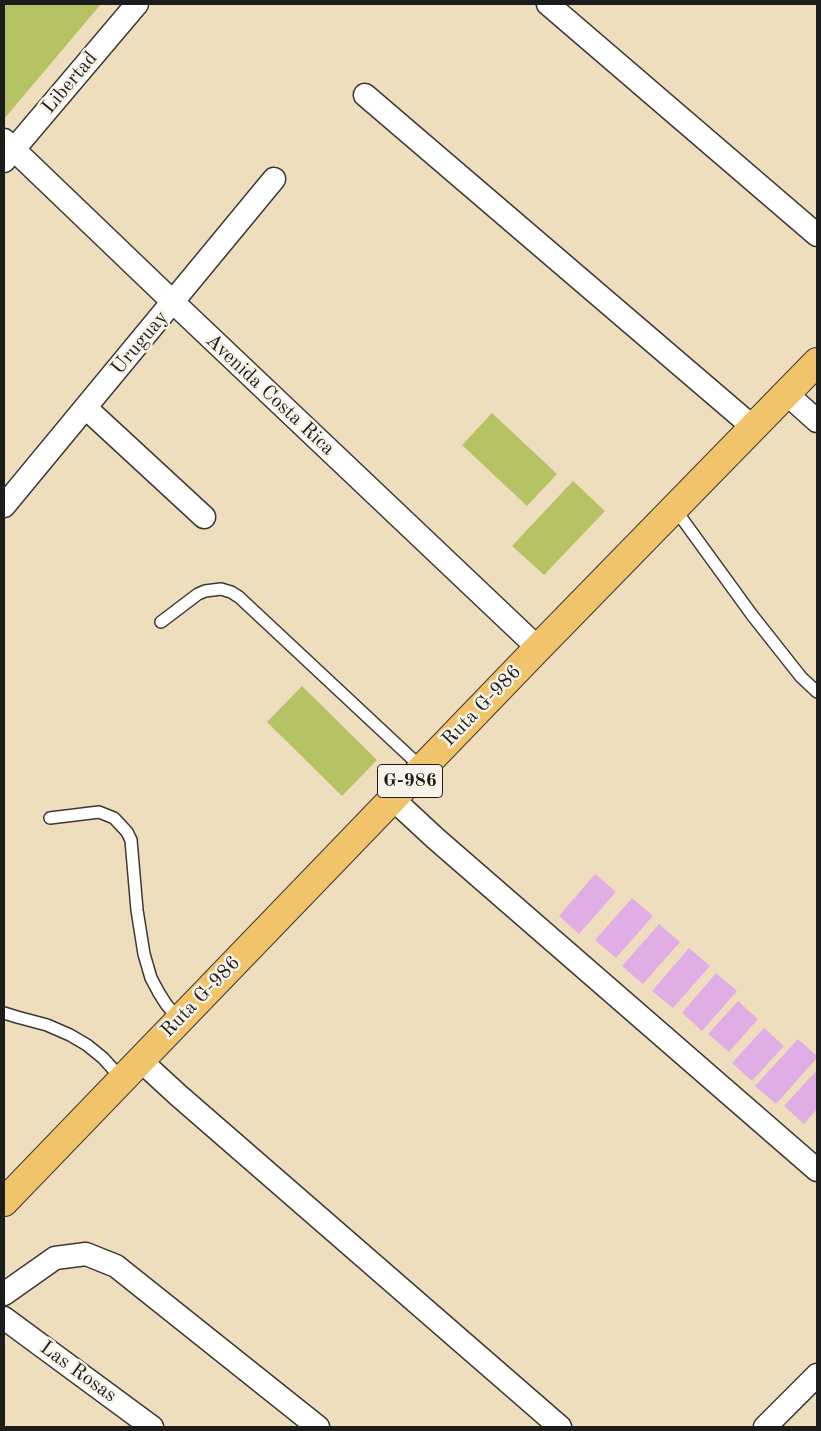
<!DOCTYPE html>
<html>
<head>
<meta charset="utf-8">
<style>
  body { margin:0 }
  #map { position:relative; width:821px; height:1431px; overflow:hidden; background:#efdebe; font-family:"Old Standard TT",serif }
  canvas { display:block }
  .frame { position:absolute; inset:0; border:5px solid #1c1c1c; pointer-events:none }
</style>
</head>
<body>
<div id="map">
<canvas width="821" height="1431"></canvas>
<div class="frame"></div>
</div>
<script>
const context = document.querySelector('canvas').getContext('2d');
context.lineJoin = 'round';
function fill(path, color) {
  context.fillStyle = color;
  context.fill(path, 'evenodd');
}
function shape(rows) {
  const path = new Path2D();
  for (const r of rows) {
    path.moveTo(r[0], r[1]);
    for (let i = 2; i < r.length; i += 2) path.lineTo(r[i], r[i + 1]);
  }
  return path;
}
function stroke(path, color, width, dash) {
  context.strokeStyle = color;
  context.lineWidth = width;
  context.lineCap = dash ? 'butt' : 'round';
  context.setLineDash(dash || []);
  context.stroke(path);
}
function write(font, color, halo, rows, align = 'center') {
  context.font = font + ' "Old Standard TT",serif';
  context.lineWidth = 5;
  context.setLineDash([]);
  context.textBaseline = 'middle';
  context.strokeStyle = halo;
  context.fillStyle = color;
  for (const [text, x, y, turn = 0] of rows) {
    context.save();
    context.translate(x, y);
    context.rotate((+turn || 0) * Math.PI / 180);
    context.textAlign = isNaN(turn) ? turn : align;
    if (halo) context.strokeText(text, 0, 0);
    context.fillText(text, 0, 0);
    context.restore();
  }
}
const green = shape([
  [4,4,101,4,4,119],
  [492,413,557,474,527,506,462,445],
  [573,481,605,511,544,575,512,546],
  [302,686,377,760,342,796,267,722]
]);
const building = shape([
  [595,874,616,892,579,934,559,916],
  [632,898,653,916,616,958,595,940],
  [659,924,680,942,643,984,622,966],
  [689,948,710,966,673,1008,652,991],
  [716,973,737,991,702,1031,682,1013],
  [738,1001,758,1019,729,1052,708,1034],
  [764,1028,784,1046,752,1081,732,1063],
  [798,1039,817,1056,817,1058,776,1104,755,1086],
  [816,1071,817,1072,817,1109,804,1124,784,1106]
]);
const service = shape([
  [675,509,752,615,801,677,817,692],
  [161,622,198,594,205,591,221,589,231,592,239,597,422,768],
  [50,818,99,812,114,818,127,832,131,840,137,910,144,954,151,978,159,993,166,1004,179,1020],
  [4,1013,17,1017,47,1025,70,1035,87,1045,103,1058,122,1079]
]);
const minor = shape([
  [548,4,817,235],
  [365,95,754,428],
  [4,140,173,302,538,648],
  [4,161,137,4],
  [787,394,817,421],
  [86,408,204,517],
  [4,506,274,179],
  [393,799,435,838,817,1170],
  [140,1060,178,1095,560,1427],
  [4,1294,55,1258,86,1254,116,1266,318,1427],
  [4,1318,152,1427],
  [765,1427,817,1375]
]);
const primary = shape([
  [4,1202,538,648,817,362]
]);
const shields = [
  [410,781,65]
];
const shieldNames = [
  ["G-986",410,781]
];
const streetNames = [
  ["Libertad",70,83,-50],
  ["Uruguay",140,343,-50],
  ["Avenida Costa Rica",270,395,43],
  ["Ruta G-986",482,706,-46],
  ["Ruta G-986",201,997,-46],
  ["Las Rosas",78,1372,36]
];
fill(green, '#b5c365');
fill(building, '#e0aee5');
stroke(service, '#3c3934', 14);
stroke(minor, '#3c3934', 25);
stroke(primary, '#3c3934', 30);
stroke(service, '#fff', 11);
stroke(minor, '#fff', 22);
stroke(primary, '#f1c36a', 28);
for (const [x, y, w] of shields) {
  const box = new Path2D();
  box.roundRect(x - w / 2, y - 16.5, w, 33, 4);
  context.fillStyle = '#f7f3e8';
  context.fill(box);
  stroke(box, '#1c1c1c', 1);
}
write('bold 19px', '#1c1c1c', null, shieldNames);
write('20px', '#1c1c1c', '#f7f3e8', streetNames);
</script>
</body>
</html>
